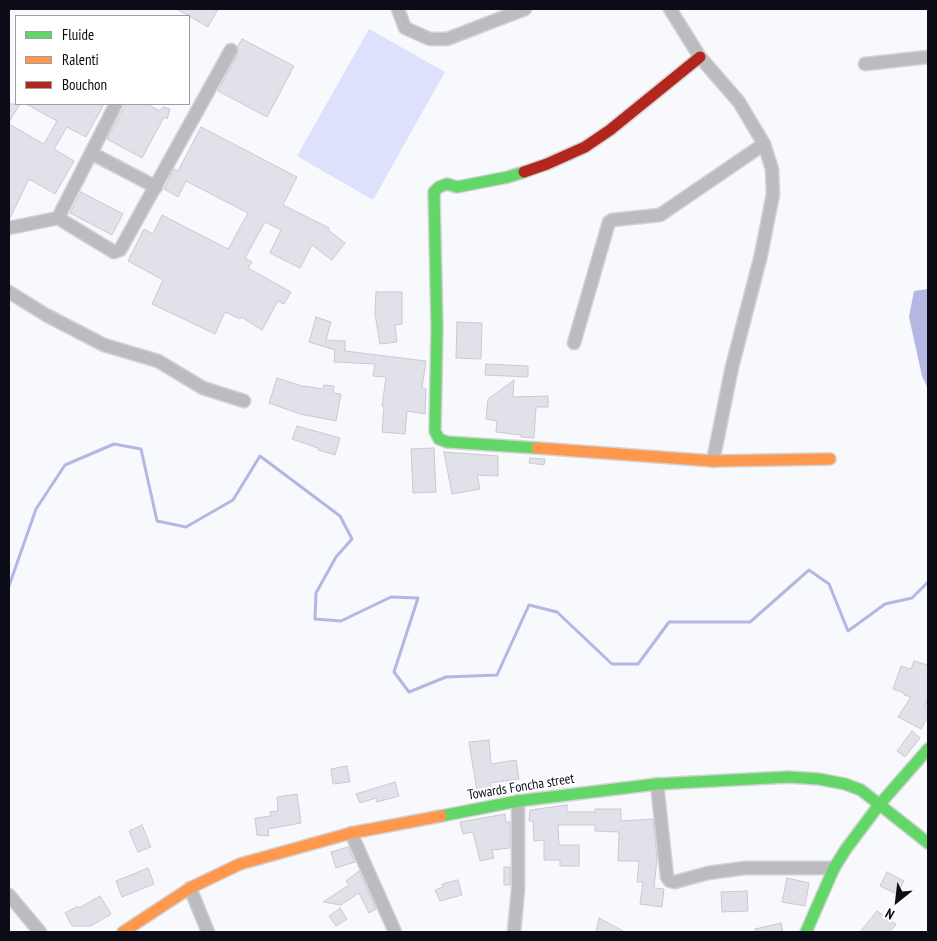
<!DOCTYPE html>
<html>
<head>
<meta charset="utf-8">
<style>
  body { margin:0 }
  #map { position:relative; width:937px; height:941px; overflow:hidden; background:#f8f9fc; font-family:"PT Sans Narrow",sans-serif }
  canvas { display:block }
  .frame { position:absolute; inset:0; border:10px solid #0b0c15; pointer-events:none }
  .legend { position:absolute; left:15px; top:15px; width:175px; height:90px; box-sizing:border-box; background:#fff; border:1px solid #9d9ea1; margin:0; padding:6px 9px; list-style:none; font-size:15px; color:#0b0c15 }
  .legend li { display:flex; align-items:center; gap:10px; height:25px }
  .legend b { width:25px; border:1px solid #9d9ea1 }
  .north { position:absolute; left:872px; top:876px; width:50px; height:50px; -webkit-text-stroke:4px #fff; paint-order:stroke; rotate:209deg; font-size:14px; font-weight:700; line-height:20px; text-align:center; color:#0b0c15 }
  .north::after { content:''; display:block; margin:auto; width:18px; height:22px; background:#0b0c15; clip-path:polygon(50% 0,100% 100%,50% 72%,0 100%) }
</style>
</head>
<body>
<div id="map">
<canvas width="937" height="941"></canvas>
<div class="frame"></div>
<ul class="legend">
<li><b style="height:6px;background:#63d668"></b>Fluide</li>
<li><b style="height:6px;background:#ff974d"></b>Ralenti</li>
<li><b style="height:6px;background:#b3261e"></b>Bouchon</li>
</ul>
<div class="north">N</div>
</div>
<script>
const context = document.querySelector('canvas').getContext('2d');
context.lineJoin = 'round';
function fill(path, color) {
  context.fillStyle = color;
  context.fill(path, 'evenodd');
}
function shape(rows) {
  const path = new Path2D();
  for (const r of rows) {
    path.moveTo(r[0], r[1]);
    for (let i = 2; i < r.length; i += 2) path.lineTo(r[i], r[i + 1]);
  }
  return path;
}
function stroke(path, color, width, dash) {
  context.strokeStyle = color;
  context.lineWidth = width;
  context.lineCap = dash ? 'butt' : 'round';
  context.setLineDash(dash || []);
  context.stroke(path);
}
function write(font, color, halo, rows, align = 'center') {
  context.font = font + ' "PT Sans Narrow",sans-serif';
  context.lineWidth = 4;
  context.setLineDash([]);
  context.textBaseline = 'middle';
  context.strokeStyle = halo;
  context.fillStyle = color;
  for (const [text, x, y, turn = 0] of rows) {
    context.save();
    context.translate(x, y);
    context.rotate((+turn || 0) * Math.PI / 180);
    context.textAlign = isNaN(turn) ? turn : align;
    if (halo) context.strokeText(text, 0, 0);
    context.fillText(text, 0, 0);
    context.restore();
  }
}
const green = shape([
  [369,29,445,72,373,200,297,156]
]);
const water = shape([
  [928,289,928,389,922,376,909,317,914,291]
]);
const stream = shape([
  [9,586,36,509,65,465,114,444,141,449,157,521,186,527,233,500,260,456,340,516,352,539,336,557,316,593,315,619,341,621,391,597,418,598,394,672,409,692,446,677,497,675,529,605,557,612,612,664,638,664,669,622,750,622,809,570,829,584,848,631,885,604,912,598,928,582]
]);
const building = shape([
  [177,9,218,9,208,27,177,9],
  [242,39,294,66,267,117,218,91,238,54,238,46,242,39],
  [9,104,20,104,9,122,9,104],
  [26,104,104,104,86,137,67,127,54,149,74,161,55,194,29,179,9,220,9,124,44,144,57,121,26,104],
  [126,104,147,104,160,111,163,107,170,109,167,119,164,117,142,158,107,139,126,104],
  [201,127,297,177,283,205,329,228,328,230,345,243,332,260,312,245,300,268,270,253,281,230,265,222,245,258,252,262,248,268,291,292,284,304,278,301,262,330,241,317,240,319,225,312,215,334,152,304,163,280,128,261,144,229,153,234,162,215,228,249,248,213,186,181,178,197,164,189,174,169,178,171,201,127],
  [81,192,123,214,112,235,70,213,81,192],
  [376,292,402,292,402,324,395,325,397,342,380,344,375,314,376,292],
  [316,317,331,322,326,340,345,341,345,351,426,361,422,388,426,389,425,414,407,411,405,434,382,432,384,407,382,406,386,377,373,376,375,364,334,362,335,350,309,342,316,317],
  [457,322,482,323,481,359,456,358,457,322],
  [486,364,528,366,528,377,485,375,486,364],
  [277,378,305,387,305,386,323,389,324,385,334,386,333,393,341,394,336,421,300,414,269,403,277,378],
  [514,380,513,397,548,396,548,407,536,407,534,438,521,437,521,435,496,432,497,421,486,419,488,399,514,380],
  [297,426,340,438,335,455,318,450,318,448,292,439,297,426],
  [434,448,436,492,413,493,411,449,434,448],
  [444,452,498,456,498,476,477,475,480,489,452,494,444,452],
  [530,458,545,459,544,465,529,463,530,458],
  [914,661,928,665,928,696,925,707,928,709,928,717,921,729,898,717,911,697,904,695,904,693,893,689,901,666,911,669,914,661],
  [912,731,920,738,905,757,897,751,912,731],
  [489,740,491,764,516,760,519,779,490,783,491,789,477,791,469,742,489,740],
  [347,766,350,782,333,784,331,769,347,766],
  [395,782,399,796,377,802,376,798,360,803,356,794,395,782],
  [297,794,301,823,268,829,269,836,257,835,255,818,271,816,270,812,278,811,277,797,297,794],
  [567,805,567,812,595,812,595,809,621,809,621,821,653,819,657,858,654,888,664,889,662,907,640,904,643,882,637,882,639,861,618,861,619,832,595,831,595,825,558,825,559,845,579,845,579,866,560,866,560,860,544,860,544,840,534,841,533,821,529,821,530,810,567,805],
  [505,814,506,822,510,822,510,848,492,850,494,858,480,861,473,832,463,834,460,822,505,814],
  [142,825,151,847,138,852,129,831,142,825],
  [348,847,355,862,336,868,331,852,348,847],
  [504,867,510,867,510,885,504,885,504,867],
  [148,868,154,884,122,897,116,881,148,868],
  [359,871,376,909,369,913,359,893,341,905,323,902,349,885,346,881,359,871],
  [887,872,904,881,897,894,880,886,887,872],
  [787,878,809,883,805,906,782,902,787,878],
  [458,880,462,895,440,901,435,890,443,887,442,884,458,880],
  [747,891,748,911,722,912,721,892,747,891],
  [100,896,111,914,91,926,72,926,65,913,78,906,79,908,100,896],
  [340,908,347,919,336,926,329,916,340,908],
  [877,911,896,924,890,932,860,932,877,911],
  [599,918,625,932,596,932,599,918],
  [781,923,783,932,755,932,755,929,781,923]
]);
const street = shape([
  [398,9,405,28,430,39,447,39,525,9],
  [670,9,700,57,739,102,764,144,772,169,773,194,761,255,732,367,713,461],
  [865,64,928,57],
  [91,153,156,187],
  [58,218,116,104],
  [9,228,58,218,114,252,120,250,231,50],
  [9,292,46,315,104,345,158,361,203,388,244,401],
  [574,343,609,222,612,220,660,215,764,144],
  [657,784,667,877,670,881,675,882,708,873,745,868,834,868],
  [351,833,395,932],
  [190,888,208,932],
  [9,895,40,932],
  [514,932,518,890,518,801]
]);
const fast = shape([
  [524,172,508,177,457,187,447,184,439,187,434,192,437,328,435,431,439,439,447,442,537,448],
  [441,816,518,801,657,784,788,777,819,779,845,784,861,790,928,843],
  [806,932,834,868,846,849,879,805,928,749]
]);
const slow = shape([
  [537,448,713,461,830,459],
  [123,932,190,888,240,864,351,833,441,816]
]);
const jam = shape([
  [524,172,547,164,585,147,610,130,700,57]
]);
const streetNames = [
  ["Towards Foncha street",521,787,-9]
];
fill(green, '#dee1fb');
fill(water, '#b3b7e2');
stroke(stream, '#b3b7e2', 3);
fill(building, '#e1e2e9');
stroke(building, '#c9cad1', 1);
stroke(street, '#d3d3d6', 15);
stroke(fast, '#d3d3d6', 14);
stroke(slow, '#d3d3d6', 14);
stroke(jam, '#d3d3d6', 14);
stroke(street, '#bbbcc0', 12);
stroke(fast, '#63d668', 11);
stroke(slow, '#ff974d', 11);
stroke(jam, '#b3261e', 11);
write('14px', '#0b0c15', '#fff', streetNames);
</script>
</body>
</html>
